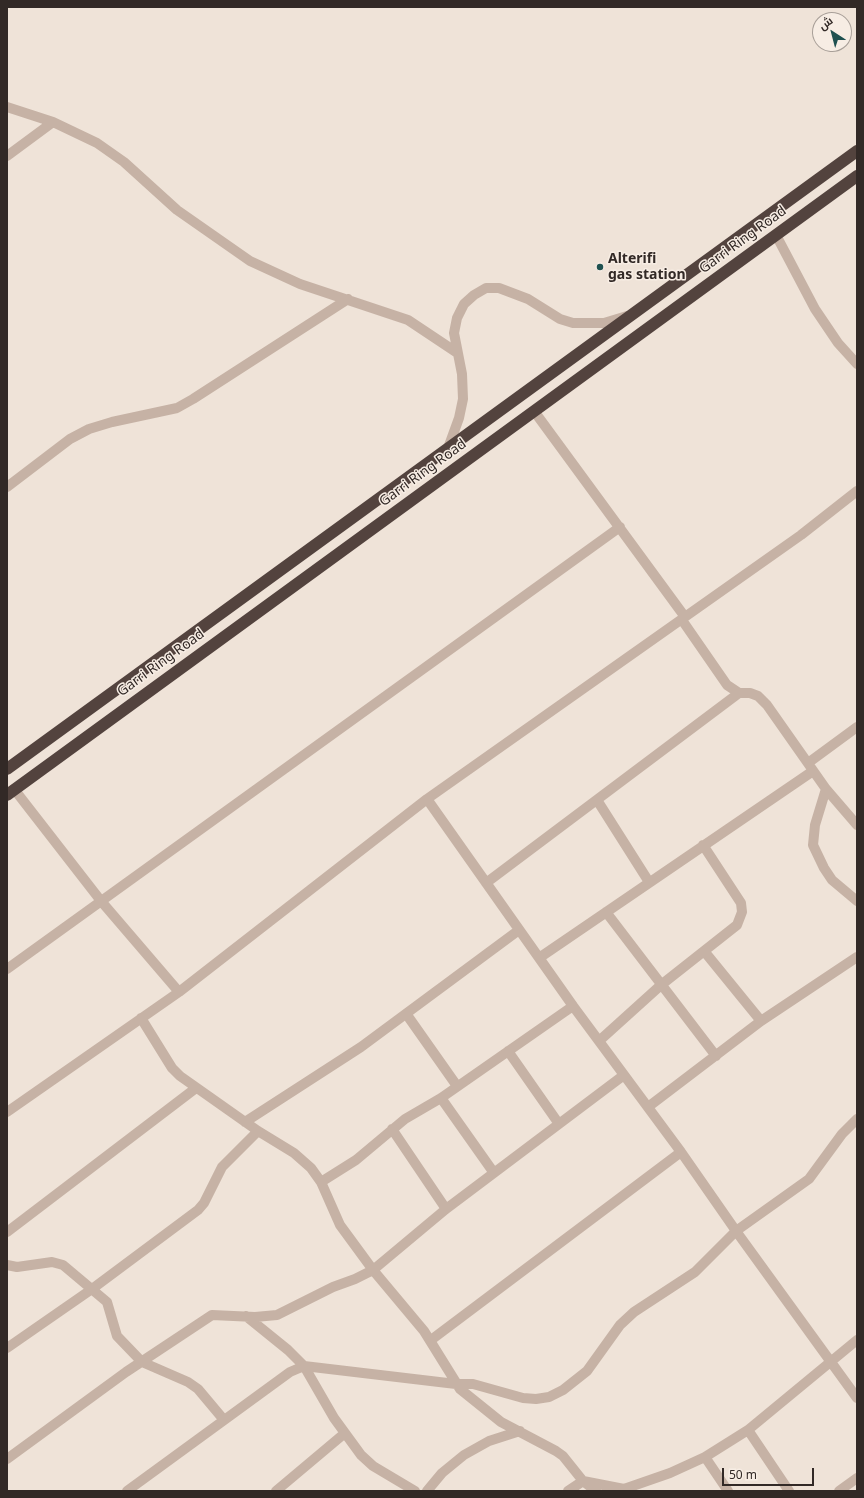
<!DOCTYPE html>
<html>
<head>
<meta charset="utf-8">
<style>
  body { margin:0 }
  #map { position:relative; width:864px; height:1498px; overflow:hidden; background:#efe3d8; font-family:"Noto Sans",Cairo,sans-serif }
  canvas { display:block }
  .frame { position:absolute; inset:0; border:8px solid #322926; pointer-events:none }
  .north { position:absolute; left:812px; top:12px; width:40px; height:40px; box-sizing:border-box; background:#f7ede4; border:1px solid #a89f98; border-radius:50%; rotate:324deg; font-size:11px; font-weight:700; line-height:16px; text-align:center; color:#322926 }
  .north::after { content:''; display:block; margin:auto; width:14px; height:18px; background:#1f5150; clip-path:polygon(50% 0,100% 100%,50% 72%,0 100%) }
  .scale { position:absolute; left:722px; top:1468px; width:92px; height:18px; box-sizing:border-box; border:2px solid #322926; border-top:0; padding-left:5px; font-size:12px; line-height:14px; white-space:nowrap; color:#322926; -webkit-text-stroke:3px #f7ede4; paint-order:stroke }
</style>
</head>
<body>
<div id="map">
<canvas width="864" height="1498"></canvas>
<div class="frame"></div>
<div class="north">ش</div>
<div class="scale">50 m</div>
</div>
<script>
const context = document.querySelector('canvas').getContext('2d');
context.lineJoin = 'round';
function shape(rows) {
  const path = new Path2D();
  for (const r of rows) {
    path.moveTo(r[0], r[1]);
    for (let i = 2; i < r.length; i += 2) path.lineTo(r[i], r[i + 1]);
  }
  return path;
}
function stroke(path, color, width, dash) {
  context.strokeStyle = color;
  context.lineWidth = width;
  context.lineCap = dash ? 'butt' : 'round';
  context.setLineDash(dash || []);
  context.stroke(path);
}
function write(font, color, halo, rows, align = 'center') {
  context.font = font + ' "Noto Sans",sans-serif';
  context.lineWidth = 3;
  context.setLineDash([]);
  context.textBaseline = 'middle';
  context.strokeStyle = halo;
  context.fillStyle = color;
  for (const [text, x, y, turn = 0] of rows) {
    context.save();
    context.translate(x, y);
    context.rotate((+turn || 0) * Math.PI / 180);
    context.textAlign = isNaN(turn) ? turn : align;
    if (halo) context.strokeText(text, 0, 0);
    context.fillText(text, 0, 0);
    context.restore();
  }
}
const minor = shape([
  [7,107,53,122,97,143,124,162,177,210,250,261,300,284,408,320,456,352],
  [7,156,53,122],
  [776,235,815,309,838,343,857,364],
  [534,411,685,617],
  [447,451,459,418,463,399,462,374,454,333,457,318,464,304,474,295,486,288,499,288,528,299,560,319,573,323,604,323,627,316],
  [7,487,70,439,89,429,112,422,177,408,193,399,348,299],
  [682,620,727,685,739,693,750,693,758,696,767,705,826,789,857,825],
  [808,763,857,727],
  [14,789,101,901,179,992],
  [826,789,815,825,813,845,824,868,832,880,857,901],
  [427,799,573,1006,681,1152,736,1231,857,1398],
  [597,800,649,882],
  [486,883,739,693],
  [606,912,716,1056],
  [704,951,761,1021],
  [539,958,813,771],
  [7,969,620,527],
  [407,1015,457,1086],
  [141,1018,172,1068,180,1076,258,1131,294,1153,311,1168,321,1182,340,1225,373,1270,424,1331,460,1389,501,1422,556,1451,563,1456,583,1481,596,1491],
  [599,1041,661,985,737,925,742,912,741,903,703,845],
  [508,1051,559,1124],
  [441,1098,494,1173],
  [648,1107,761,1021,857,957],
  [7,1112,179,992,427,799,801,535,857,491],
  [245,1122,361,1047,519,930],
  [392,1129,446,1209],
  [321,1182,356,1160,405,1119,441,1098,573,1006],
  [7,1232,196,1088],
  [7,1265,17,1267,52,1262,63,1265,107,1302,117,1336,142,1362,188,1382,198,1389,224,1420],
  [246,1316,288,1350,304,1366,334,1418,361,1455,373,1466,415,1491],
  [431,1340,681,1152],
  [7,1348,92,1289,198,1210,204,1203,222,1167,258,1131],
  [748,1430,789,1491],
  [705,1457,728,1491],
  [7,1459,126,1372,212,1315,255,1317,277,1315,333,1287,355,1279,373,1270,446,1209,624,1075],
  [127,1491,290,1372,304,1366,456,1384,473,1384,523,1398,536,1399,549,1397,563,1390,587,1371,620,1325,634,1312,695,1272,736,1231,809,1179,842,1134,857,1119],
  [276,1491,345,1433],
  [427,1491,442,1473,464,1455,489,1441,520,1431],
  [568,1491,583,1481,624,1489,670,1473,705,1457,748,1430,857,1340],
  [839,1491,857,1478]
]);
const highway = shape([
  [7,769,857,151],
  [7,795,857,176]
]);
const markers = [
  [600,267,4,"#1f5150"]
];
const streetNames = [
  ["Garri Ring Road",743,240,-36],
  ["Garri Ring Road",423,473,-36],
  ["Garri Ring Road",161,663,-36]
];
const poiNames = [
  ["Alterifi",608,259],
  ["gas station",608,275]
];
stroke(minor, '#c6b2a5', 10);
stroke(highway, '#53433e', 12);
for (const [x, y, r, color] of markers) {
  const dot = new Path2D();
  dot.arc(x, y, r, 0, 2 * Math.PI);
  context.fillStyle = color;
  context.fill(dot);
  stroke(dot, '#f7ede4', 1.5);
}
write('14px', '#322926', '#f7ede4', streetNames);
write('bold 14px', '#322926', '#f7ede4', poiNames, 'left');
</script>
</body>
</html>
